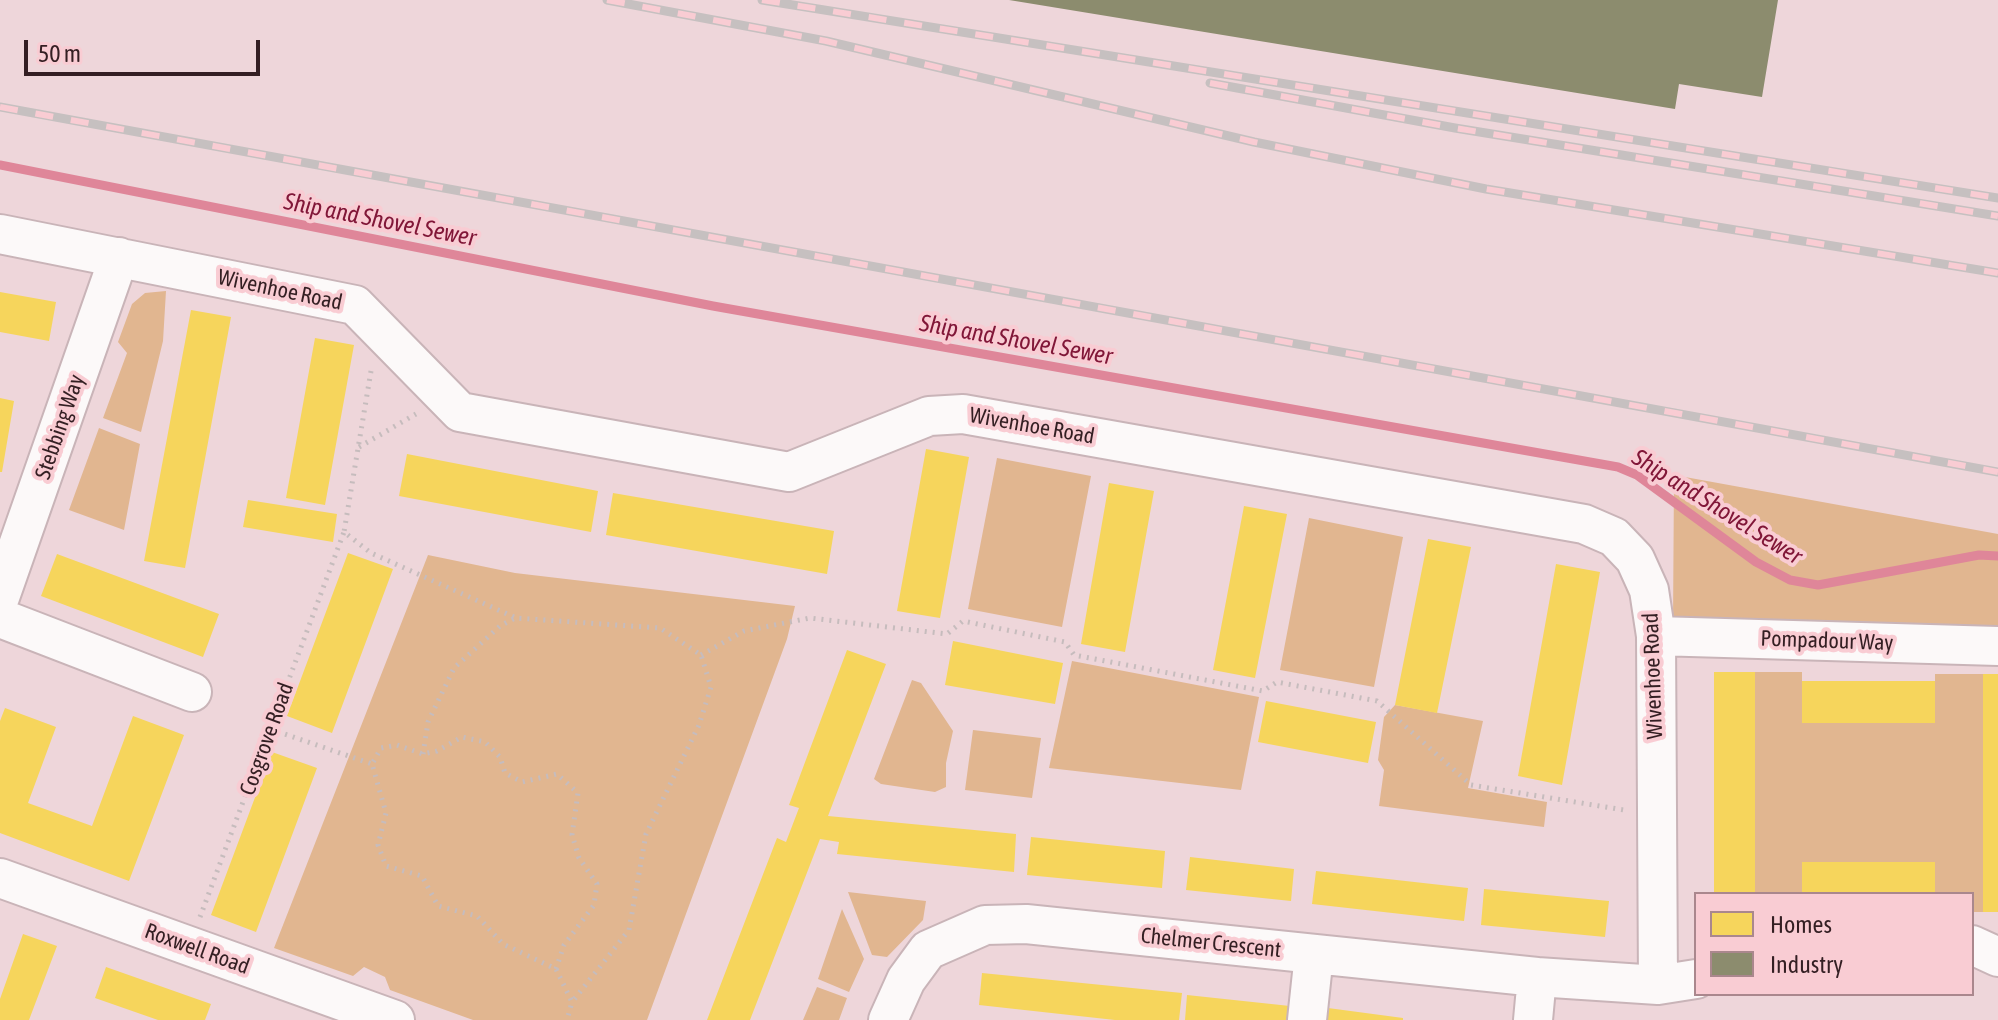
<!DOCTYPE html>
<html>
<head>
<meta charset="utf-8">
<style>
  body { margin:0 }
  #map { position:relative; width:1998px; height:1020px; overflow:hidden; background:#eed6da; font-family:"Asap Condensed",sans-serif }
  canvas { display:block }
  .legend { position:absolute; left:1694px; top:892px; width:280px; height:104px; box-sizing:border-box; background:#f9ccd3; border:2px solid #aa878d; margin:0; padding:10px 14px; list-style:none; font-size:24px; color:#341f23 }
  .legend li { display:flex; align-items:center; gap:16px; height:40px }
  .legend b { width:40px; border:2px solid #aa878d }
  .scale { position:absolute; left:24px; top:40px; width:236px; height:36px; box-sizing:border-box; border:4px solid #341f23; border-top:0; padding-left:10px; font-size:24px; line-height:28px; white-space:nowrap; color:#341f23; -webkit-text-stroke:6px #f9ccd3; paint-order:stroke }
</style>
</head>
<body>
<div id="map">
<canvas width="1998" height="1020"></canvas>
<ul class="legend">
<li><b style="height:22px;background:#f6d55c"></b>Homes</li>
<li><b style="height:22px;background:#8c8c6e"></b>Industry</li>
</ul>
<div class="scale">50 m</div>
</div>
<script>
const context = document.querySelector('canvas').getContext('2d');
context.lineJoin = 'round';
function fill(path, color) {
  context.fillStyle = color;
  context.fill(path, 'evenodd');
}
function shape(rows) {
  const path = new Path2D();
  for (const r of rows) {
    path.moveTo(r[0], r[1]);
    for (let i = 2; i < r.length; i += 2) path.lineTo(r[i], r[i + 1]);
  }
  return path;
}
function stroke(path, color, width, dash) {
  context.strokeStyle = color;
  context.lineWidth = width;
  context.lineCap = dash ? 'butt' : 'round';
  context.setLineDash(dash || []);
  context.stroke(path);
}
function write(font, color, halo, rows, align = 'center') {
  context.font = font + ' "Asap Condensed",sans-serif';
  context.lineWidth = 8;
  context.setLineDash([]);
  context.textBaseline = 'middle';
  context.strokeStyle = halo;
  context.fillStyle = color;
  for (const [text, x, y, turn = 0] of rows) {
    context.save();
    context.translate(x, y);
    context.rotate((+turn || 0) * Math.PI / 180);
    context.textAlign = isNaN(turn) ? turn : align;
    if (halo) context.strokeText(text, 0, 0);
    context.fillText(text, 0, 0);
    context.restore();
  }
}
const green = shape([
  [166,291,163,341,141,432,103,418,127,353,118,342,132,304,145,293],
  [99,428,140,444,124,530,69,510],
  [997,458,1091,476,1062,627,968,609],
  [1674,475,1998,534,1998,629,1673,623],
  [1309,518,1403,537,1374,687,1280,670],
  [428,555,515,573,795,606,787,639,647,1020,473,1020,390,990,385,977,364,967,353,976,274,948],
  [1072,661,1259,697,1241,790,1049,768],
  [1755,672,1802,672,1802,723,1935,723,1935,674,1983,674,1983,912,1972,912,1972,894,1935,894,1935,862,1802,862,1802,894,1755,894],
  [912,680,921,683,953,731,946,763,946,787,935,792,881,784,874,779],
  [1395,705,1483,721,1468,788,1547,802,1544,827,1379,806,1384,770,1378,760,1384,717],
  [973,730,1041,738,1032,798,965,790],
  [848,892,926,901,923,920,887,957,872,955],
  [842,909,864,959,849,992,818,979],
  [817,987,847,998,839,1020,803,1020]
]);
const homes = shape([
  [0,292,56,302,49,341,0,332],
  [191,310,231,317,185,568,144,561],
  [315,338,354,345,325,505,286,498],
  [0,398,14,401,2,472,0,472],
  [926,449,969,457,940,618,897,611],
  [407,454,598,491,591,532,399,496],
  [1109,483,1154,491,1125,652,1081,644],
  [613,493,834,531,827,574,606,535],
  [248,500,337,514,333,542,243,527],
  [1244,506,1287,514,1255,678,1213,670],
  [1428,539,1471,547,1437,713,1395,705],
  [348,553,393,569,332,733,287,716],
  [57,554,219,614,203,657,41,596],
  [1556,564,1600,572,1562,785,1518,776],
  [953,641,1063,663,1055,704,945,685],
  [847,650,886,664,828,816,1016,834,1014,872,837,854,839,842,820,839,750,1020,707,1020,777,838,786,842,799,808,789,805],
  [1714,672,1755,672,1755,894,1714,894],
  [1983,674,1998,674,1998,912,1983,912],
  [1802,681,1935,681,1935,723,1802,723],
  [1266,701,1376,722,1368,763,1258,742],
  [5,708,56,727,28,803,92,826,133,716,184,735,129,881,0,833,0,721],
  [272,752,317,768,256,932,211,915],
  [1031,837,1165,851,1162,888,1027,875],
  [1190,857,1294,869,1291,901,1186,890],
  [1802,862,1935,862,1935,894,1802,894],
  [1316,871,1468,888,1464,921,1312,904],
  [1484,889,1609,901,1605,937,1481,925],
  [23,934,57,946,29,1020,0,1020,0,999],
  [106,967,211,1004,205,1020,158,1020,95,998],
  [982,973,1182,993,1179,1020,1115,1020,979,1005],
  [1187,995,1290,1006,1288,1020,1185,1020],
  [1328,1008,1403,1018,1403,1020,1327,1020]
]);
const industry = shape([
  [1009,0,1778,0,1762,97,1679,84,1675,109]
]);
const stream = shape([
  [0,165,713,306,1618,467,1637,475,1756,562,1790,580,1818,585,1979,555,1998,556]
]);
const path = shape([
  [371,371,344,532,371,553,514,617],
  [359,447,416,414],
  [701,655,744,631,810,618,947,634,963,621,1065,642,1074,655,1263,691,1277,682,1377,701,1471,785,1624,810],
  [270,729,372,764],
  [423,754,428,722,454,668,500,626,515,618,660,628,701,655,711,687,699,725,646,834,629,930,572,1002],
  [200,917,344,532],
  [556,969,564,945,594,905,597,884,579,858,572,835,578,793,557,774,522,782,505,773,500,757,485,742,462,737,437,751,423,754,397,745,381,748,372,764,386,813,378,845,386,866,422,876,438,906,477,916,503,944,556,969,572,1002,567,1020]
]);
const minor = shape([
  [0,234,355,305,460,412,789,472,929,416,963,414,1584,524,1614,537,1635,559,1649,590,1656,636,1658,985],
  [0,597,119,257],
  [0,618,192,692],
  [1656,636,1998,646],
  [0,878,395,1020],
  [1972,945,1998,957],
  [1537,977,1658,985,1696,979],
  [888,1020,906,980,928,950,985,925,1026,924,1537,977,1533,1020],
  [1307,1020,1314,954]
]);
const rail = shape([
  [607,0,826,41,1254,142,1486,189,1998,273],
  [762,0,1998,198],
  [1210,83,1455,128,1998,216],
  [0,107,1998,472]
]);
const streetNames = [
  ["Wivenhoe Road",280,290,12],
  ["Wivenhoe Road",1032,426,10],
  ["Stebbing Way",60,427,-71],
  ["Pompadour Way",1827,641,2],
  ["Wivenhoe Road",1653,676,-92],
  ["Cosgrove Road",267,739,-70],
  ["Chelmer Crescent",1211,943,6],
  ["Roxwell Road",197,949,20]
];
const waterNames = [
  ["Ship and Shovel Sewer",380,220,11],
  ["Ship and Shovel Sewer",1016,340,10],
  ["Ship and Shovel Sewer",1717,507,32]
];
fill(green, '#e1b690');
fill(homes, '#f6d55c');
fill(industry, '#8c8c6e');
stroke(stream, '#df8699', 9);
stroke(minor, '#c9b4b8', 42);
stroke(path, '#c6bcbd', 5, [2, 6]);
stroke(minor, '#fcf9f9', 38);
stroke(rail, '#c6c0c0', 9);
stroke(rail, '#f9ccd3', 6, [18]);
write('22px', '#341f23', '#f9ccd3', streetNames);
write('italic 24px', '#811738', '#f9ccd3', waterNames);
</script>
</body>
</html>
